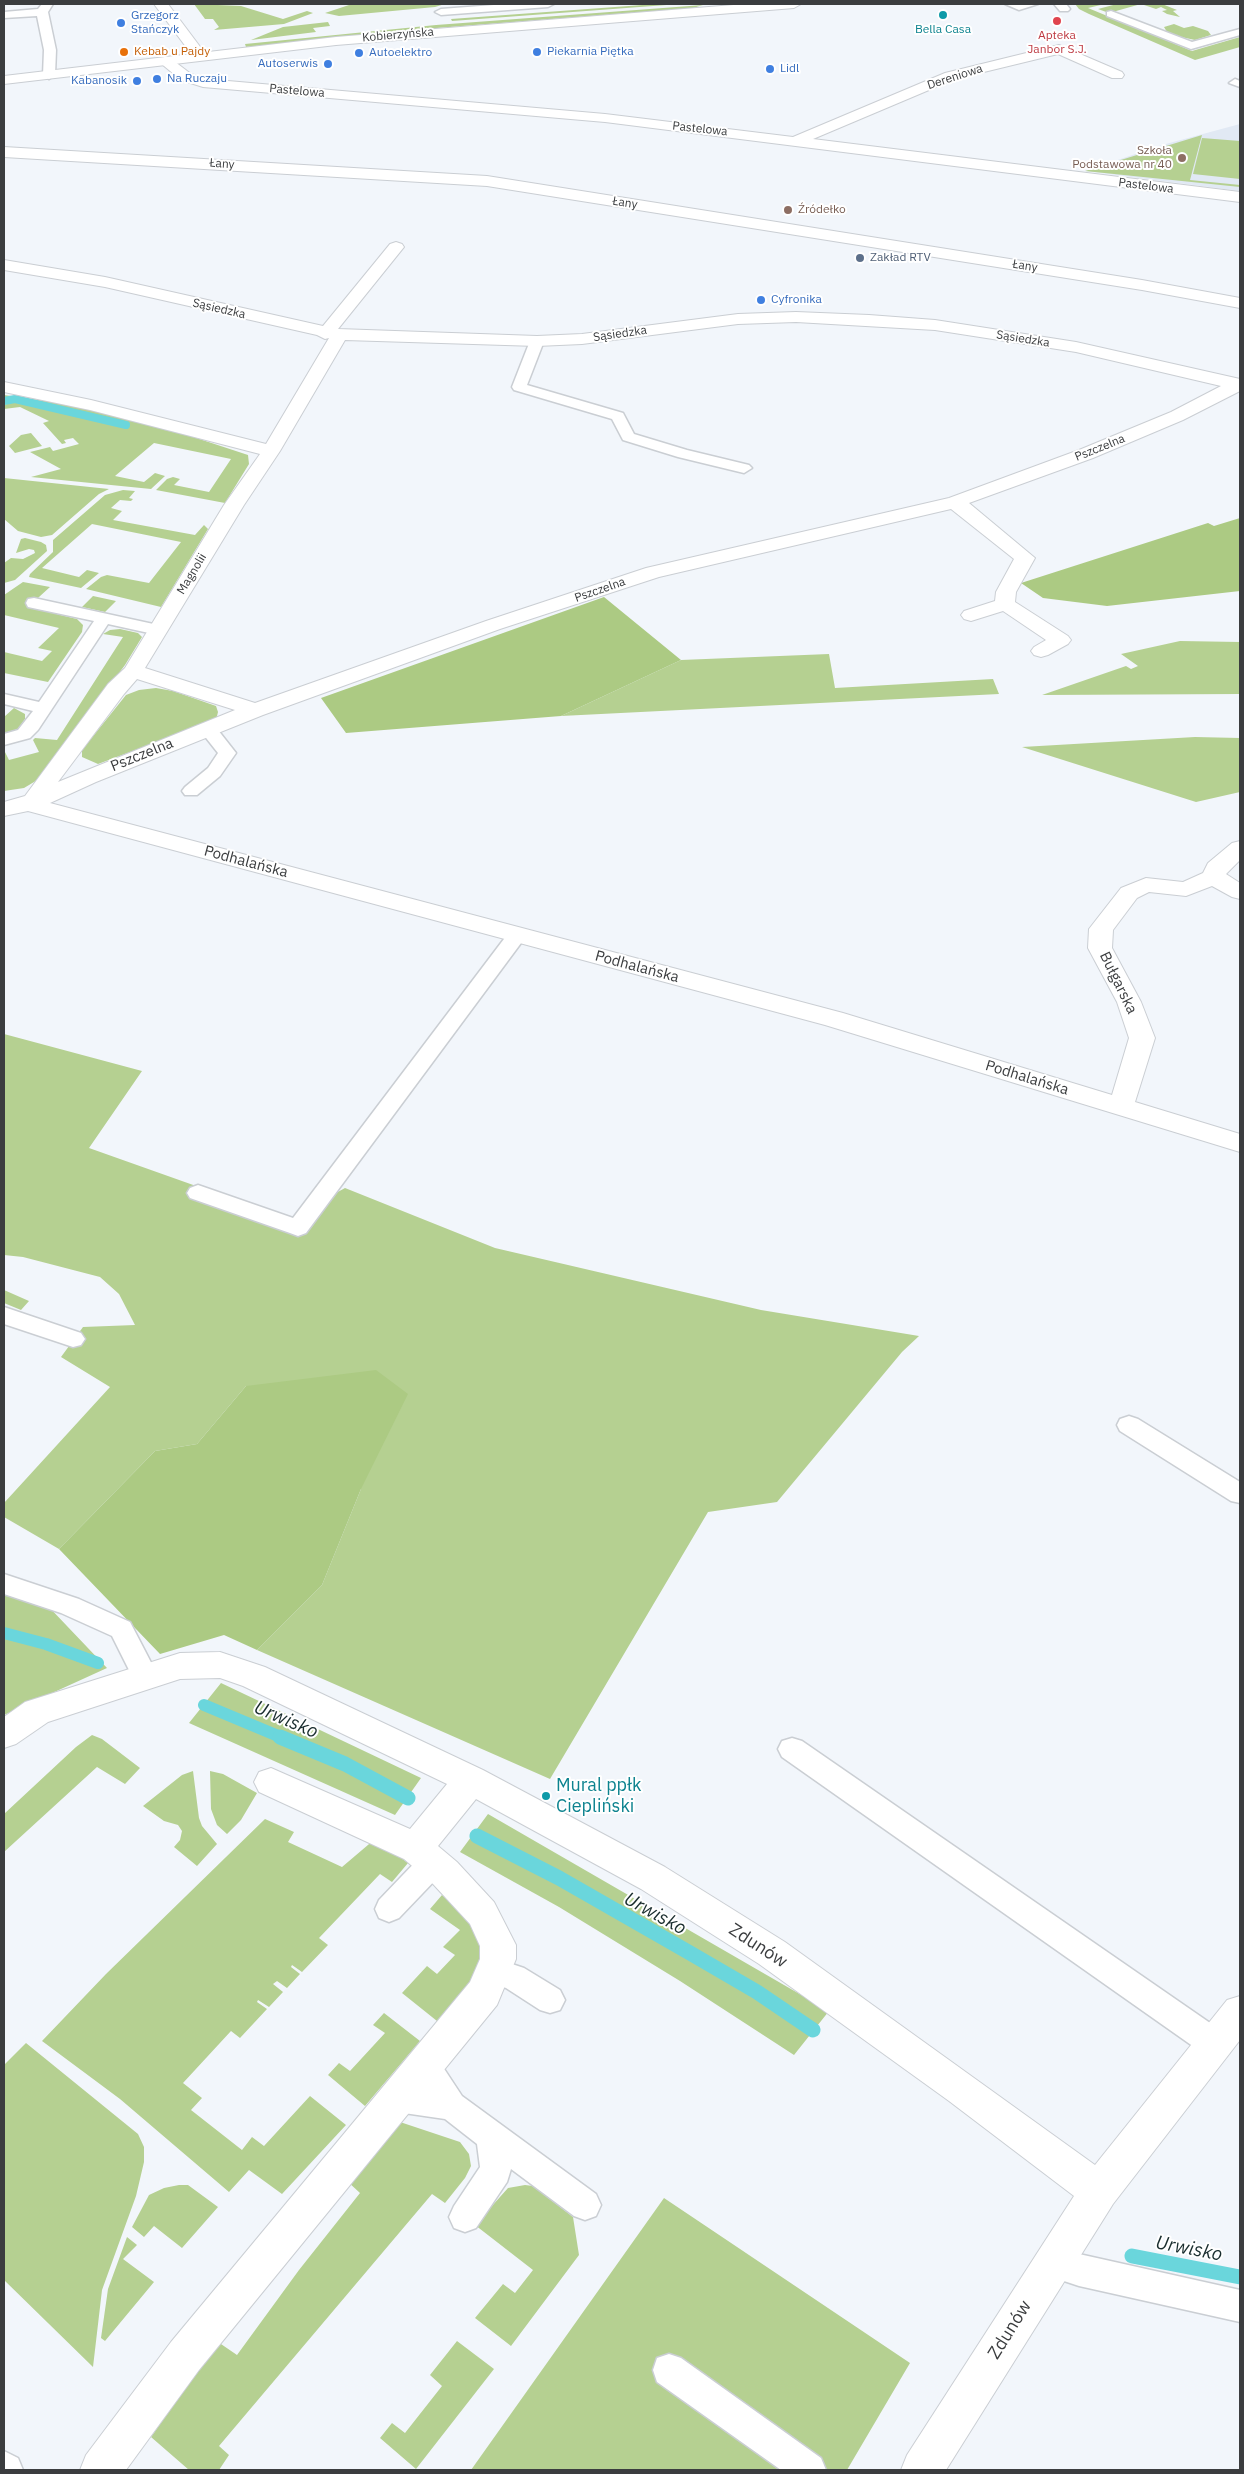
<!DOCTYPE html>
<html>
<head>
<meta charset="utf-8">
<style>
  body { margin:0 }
  #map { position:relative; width:1244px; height:2474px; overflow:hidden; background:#f2f6fb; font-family:"IBM Plex Sans",sans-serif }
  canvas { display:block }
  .frame { position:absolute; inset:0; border:5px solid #3b3d3f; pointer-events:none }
</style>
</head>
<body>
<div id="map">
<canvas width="1244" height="2474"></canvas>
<div class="frame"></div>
</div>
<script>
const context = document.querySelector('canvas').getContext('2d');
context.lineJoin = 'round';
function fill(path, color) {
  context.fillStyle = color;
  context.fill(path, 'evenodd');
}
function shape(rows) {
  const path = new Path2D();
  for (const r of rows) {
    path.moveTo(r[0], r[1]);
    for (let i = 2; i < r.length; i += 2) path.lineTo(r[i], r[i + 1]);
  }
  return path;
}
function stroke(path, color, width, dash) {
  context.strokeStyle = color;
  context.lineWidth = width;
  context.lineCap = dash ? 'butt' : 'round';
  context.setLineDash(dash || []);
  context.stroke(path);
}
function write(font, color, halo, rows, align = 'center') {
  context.font = font + ' "IBM Plex Sans",sans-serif';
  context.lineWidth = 4;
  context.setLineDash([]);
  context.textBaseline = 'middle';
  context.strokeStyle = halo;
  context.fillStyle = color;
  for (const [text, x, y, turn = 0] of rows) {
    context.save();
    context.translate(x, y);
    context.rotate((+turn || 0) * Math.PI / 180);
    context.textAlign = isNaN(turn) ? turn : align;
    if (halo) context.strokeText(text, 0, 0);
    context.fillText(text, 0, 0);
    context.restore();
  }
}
const built = shape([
  [1240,124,1240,191,1085,171,1162,145]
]);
const green = shape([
  [194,4,241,6,283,19,307,11,313,13,284,24,214,30,219,27,213,19,205,19],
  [352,4,366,5,445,4,435,7,339,16,325,13],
  [656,4,680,4,452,21,451,19],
  [1075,4,1105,4,1088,8,1192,51,1240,37,1240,47,1195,60,1089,14,1079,9],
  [1117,4,1162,4,1177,10,1173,11,1180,17,1167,14,1162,11,1167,10,1161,7,1156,9,1141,4,1109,13,1098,9],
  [703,5,693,8,412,30,246,47,245,44,436,25],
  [328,22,330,26,313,28,316,32,251,40,283,27],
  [1174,24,1184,28,1193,26,1208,31,1211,35,1195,40,1181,37,1167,32,1164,27],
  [1202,135,1190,180,1240,185,1240,187,1085,171],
  [1202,138,1240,141,1240,179,1193,174],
  [4,395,88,407,169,429,248,455,249,464,225,503,156,490,167,479,173,477,180,479,174,485,209,492,231,459,154,443,115,476,144,482,155,473,165,476,151,489,31,477,61,469,30,452,50,447,53,451,79,444,73,438,64,440,66,443,62,444,43,423,49,421,20,407,4,409,4,405,13,402,126,427,129,424,11,396,4,398],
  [31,433,42,446,15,453,9,446,21,435],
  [4,478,109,489,99,494,52,535,41,537,18,531,4,519],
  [123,490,135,491,129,498,133,499,131,501,120,500,111,508,122,511,113,520,195,535,204,525,208,529,161,607,86,589,101,577,107,575,149,583,181,542,92,524,42,568,79,577,87,570,99,573,81,588,29,577,30,574,53,552,53,540,105,495],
  [25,538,41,542,46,545,47,551,15,580,4,583,4,563,11,558,23,559,35,553,34,550,29,549,16,553,21,539],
  [23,582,50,587,28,607,77,619,83,625,82,632,48,682,4,673,4,652,42,661,52,651,38,648,59,628,4,615,4,595],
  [93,596,116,601,105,612,82,607],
  [120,629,138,633,142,637,125,665,39,779,24,788,4,791,4,750,9,760,39,752,33,740,35,738,57,740,123,637,103,634,110,630],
  [1180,641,1240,642,1240,694,1042,695,1126,666,1131,669,1138,666,1121,654],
  [829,654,835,688,993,679,999,694,561,716,681,660],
  [156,688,173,691,216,706,218,712,216,720,98,764,82,757,82,750,126,695,139,690],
  [14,708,25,714,25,719,18,729,4,733,4,717],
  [1195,737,1240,738,1240,792,1196,802,1022,747],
  [4,1034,142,1071,89,1148,289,1219,345,1188,495,1248,761,1310,919,1336,902,1352,777,1502,708,1512,550,1779,257,1650,322,1585,361,1489,246,1386,197,1444,155,1451,59,1549,4,1517,4,1503,110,1387,61,1357,83,1327,135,1325,119,1294,100,1277,23,1257,4,1255],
  [4,1290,29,1301,21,1310,4,1303],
  [27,1584,107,1668,4,1715,4,1591],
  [221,1683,421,1778,395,1815,189,1723],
  [92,1735,102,1739,140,1768,125,1784,97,1767,4,1852,4,1814,76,1747],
  [193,1771,199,1818,202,1826,217,1844,197,1866,174,1847,180,1840,182,1831,178,1825,164,1821,143,1806,182,1775],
  [210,1771,223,1774,257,1793,241,1820,227,1834,217,1825,211,1809],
  [488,1814,829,2011,794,2055,680,1981,559,1907,460,1852],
  [265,1819,294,1832,288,1842,342,1867,375,1839,408,1863,392,1882,380,1874,319,1938,328,1945,302,1972,292,1965,291,1967,300,1974,287,1988,277,1981,273,1984,283,1992,269,2007,258,2000,257,2002,267,2009,240,2038,231,2031,183,2083,202,2098,191,2110,242,2150,252,2137,264,2146,310,2096,346,2125,282,2194,249,2170,229,2192,120,2099,42,2041,106,1974],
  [442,1895,465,1914,479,1940,481,1958,472,1981,437,2021,402,1993,427,1966,437,1974,455,1955,443,1947,460,1930,430,1909],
  [384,2013,420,2041,365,2106,328,2075,339,2063,350,2071,385,2033,373,2025],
  [26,2043,138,2134,144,2147,144,2162,136,2196,102,2290,93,2367,4,2280,4,2065],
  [394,2120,460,2142,469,2154,471,2166,465,2178,445,2203,432,2194,219,2446,229,2455,219,2470,189,2470,151,2437,218,2342,237,2355,299,2270,360,2193,347,2181],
  [179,2185,188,2185,218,2207,182,2248,154,2226,144,2237,132,2227,149,2195,164,2188],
  [525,2185,533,2186,573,2217,579,2255,511,2346,475,2318,503,2284,515,2293,533,2270,475,2225,508,2188],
  [664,2198,910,2363,847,2470,471,2470],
  [127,2237,137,2245,123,2259,154,2282,105,2341,101,2338,108,2289],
  [457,2341,494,2369,416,2469,380,2438,392,2423,405,2433,442,2386,430,2375]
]);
const forest = shape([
  [1240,518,1240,591,1107,606,1043,598,1021,583,1208,523,1214,526],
  [604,597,681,660,561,716,346,733,321,698],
  [376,1370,408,1394,361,1489,322,1585,257,1650,224,1635,160,1654,59,1549,155,1451,197,1444,246,1386]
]);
const streamFar2 = shape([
  [4,401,15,399,126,425]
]);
const streamFar1 = shape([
  [4,1633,46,1644,98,1663],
  [204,1705,283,1738]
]);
const stream = shape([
  [280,1737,345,1764,408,1798],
  [477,1836,559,1878,690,1953,757,1992,813,2030],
  [1132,2256,1240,2277]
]);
const service = shape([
  [42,4,53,4,48,12,56,50,55,75,49,79,43,75,44,50,37,16,4,18,4,12,38,9,42,4],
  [507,4,554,4,548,7,441,15,435,12,441,9,507,4],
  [1005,4,1038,4,1019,10,1005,4],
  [1054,4,1066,4,1070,9,1068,11,1060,11,1054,4],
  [1111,11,1192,42,1240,29,1240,35,1191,49,1107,16,1107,12,1111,11],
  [1235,79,1240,81,1240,87,1229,83,1235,79],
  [537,337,544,341,527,385,623,413,634,434,687,450,749,465,752,468,744,473,678,457,623,440,612,419,514,390,512,387,530,341,537,337],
  [34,598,158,625,164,626,166,630,164,634,158,635,108,624,38,730,30,738,4,745,4,734,18,730,33,711,4,704,4,694,39,702,94,621,28,607,26,603,28,599,34,598],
  [208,724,214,725,236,753,220,776,197,795,185,795,182,791,185,787,208,768,218,753,199,729,202,725,208,724],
  [517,929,524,931,527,935,524,939,306,1233,298,1236,290,1233,190,1198,187,1193,190,1188,198,1185,293,1218,510,931,517,929],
  [4,1307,81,1333,85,1339,81,1345,73,1347,4,1324,4,1307],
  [1129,1416,1138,1419,1240,1482,1240,1503,1231,1501,1120,1431,1117,1425,1120,1419,1129,1416],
  [4,1574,79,1599,130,1622,158,1676,154,1684,145,1687,136,1684,112,1636,61,1613,4,1594,4,1574],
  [792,1738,802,1741,1226,2034,1230,2044,1226,2054,1215,2058,1204,2054,782,1757,778,1749,782,1741,792,1738],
  [433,1851,443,1854,447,1863,443,1872,399,1918,389,1922,379,1918,375,1909,379,1900,423,1854,433,1851],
  [494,1958,524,1968,560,1990,565,2000,560,2010,550,2013,540,2010,506,1988,484,1980,479,1971,484,1962,494,1958],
  [424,2051,435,2055,462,2096,596,2194,601,2205,596,2216,585,2220,574,2216,511,2169,507,2182,476,2228,465,2232,454,2228,449,2217,454,2206,480,2167,477,2144,445,2119,397,2112,386,2108,382,2098,386,2088,397,2084,421,2087,409,2065,413,2055,424,2051],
  [1052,2245,1079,2254,1240,2290,1240,2322,1079,2286,1052,2277,1041,2272,1036,2261,1041,2250,1052,2245],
  [669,2354,681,2358,821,2458,826,2470,781,2470,657,2382,653,2370,657,2358,669,2354],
  [4,2451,18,2458,23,2470,4,2470,4,2451]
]);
const minor = shape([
  [154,4,168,4,207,56,205,59,195,59,154,4],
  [1059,45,1122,72,1124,75,1122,78,1112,78,1058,54,955,79,813,139,1240,192,1240,202,605,122,203,87,181,80,158,61,165,57,170,58,191,74,205,79,605,114,793,137,945,73,1059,45],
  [4,147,487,176,1142,280,1240,298,1240,308,1142,290,487,186,4,157,4,147],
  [396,242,402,244,404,247,338,329,537,336,582,334,738,314,796,312,869,315,935,320,1076,342,1240,379,1240,391,1183,420,1093,458,969,503,1035,558,1016,592,1015,602,1068,636,1071,640,1068,644,1048,655,1041,657,1034,655,1031,651,1034,647,1046,640,1003,611,971,621,964,619,961,615,964,611,995,601,996,592,1014,559,951,509,659,577,500,629,263,715,96,782,50,803,843,1013,1112,1095,1129,1038,1117,1002,1088,948,1089,929,1121,888,1146,878,1183,882,1203,873,1208,863,1232,843,1240,841,1240,860,1226,874,1240,883,1240,899,1232,897,1212,886,1186,896,1149,892,1137,898,1113,930,1112,948,1141,1002,1155,1038,1135,1102,1240,1134,1240,1152,825,1025,28,811,4,816,4,802,25,796,108,684,125,668,224,505,260,454,90,410,4,392,4,382,91,400,266,444,329,338,325,339,317,335,105,287,4,270,4,260,105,277,323,326,390,244,396,242],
  [796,322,935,330,1076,352,1221,386,1171,412,1079,450,949,498,646,568,486,621,255,703,145,668,244,505,280,451,345,340,537,346,582,344,738,324,796,322],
  [137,679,235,710,58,782,124,694,137,679],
  [220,1652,265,1667,483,1770,665,1867,785,1942,1095,2165,1227,2000,1240,1996,1240,2040,1113,2204,946,2470,901,2470,907,2455,1074,2196,949,2101,759,1964,641,1889,476,1799,438,1846,457,1862,494,1902,516,1945,516,1959,497,2005,199,2370,126,2470,80,2470,86,2455,171,2342,470,1982,480,1959,480,1946,470,1924,433,1884,404,1859,259,1792,254,1782,259,1772,271,1768,410,1829,447,1784,243,1686,220,1678,180,1679,48,1722,16,1744,4,1748,4,1717,25,1702,180,1653,220,1652]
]);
const tertiary = shape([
  [746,4,801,4,794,8,336,45,4,84,4,76,336,37,746,4]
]);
const markers = [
  [943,15,5,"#0f9aa8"],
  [1057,21,5,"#e0444e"],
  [121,23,5,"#3f7fe0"],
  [124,52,5,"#e8710a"],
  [537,52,5,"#3f7fe0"],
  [359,53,5,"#3f7fe0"],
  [328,64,5,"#3f7fe0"],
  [770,69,5,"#3f7fe0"],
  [157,79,5,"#3f7fe0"],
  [137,81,5,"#3f7fe0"],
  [1182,158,5,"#8d6e63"],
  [788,210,5,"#8d6e63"],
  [860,258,5,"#5c6f8a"],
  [761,300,5,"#3f7fe0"],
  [546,1796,5,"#0f9aa8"]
];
const farShopnames = [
  ["Grzegorz",131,16],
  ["Stańczyk",131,30],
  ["Piekarnia Piętka",547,52],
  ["Autoelektro",369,53],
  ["Autoserwis",318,64,"right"],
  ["Lidl",780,69],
  ["Na Ruczaju",167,79],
  ["Kabanosik",127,81,"right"],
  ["Cyfronika",771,300]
];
const farCulturenames = [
  ["Bella Casa",943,30]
];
const farStreetnames = [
  ["Kobierzyńska",398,35,-5],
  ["Dereniowa",955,77,-18],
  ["Pastelowa",297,91,5],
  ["Pastelowa",700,129,6],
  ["Łany",222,164,4],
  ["Pastelowa",1146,186,7],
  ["Łany",625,203,9],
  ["Łany",1025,266,9],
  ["Sąsiedzka",219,309,13],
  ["Sąsiedzka",620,334,-8],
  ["Sąsiedzka",1023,339,9],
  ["Pszczelna",1100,448,-22],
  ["Magnolii",192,574,-59],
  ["Pszczelna",600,590,-19]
];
const farHealthnames = [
  ["Apteka",1057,36],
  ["Janbor S.J.",1057,50]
];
const farFoodnames = [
  ["Kebab u Pajdy",134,52]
];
const farEducationnames = [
  ["Szkoła",1172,151],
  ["Podstawowa nr 40",1172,165],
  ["Źródełko",798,210,"left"]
];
const farServicenames = [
  ["Zakład RTV",870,258]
];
const streetNames = [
  ["Pszczelna",142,755,-22],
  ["Podhalańska",246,862,15],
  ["Podhalańska",637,967,15],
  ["Bułgarska",1118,983,64],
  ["Podhalańska",1027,1078,17]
];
const nearCulturenames = [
  ["Mural ppłk",556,1786],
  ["Ciepliński",556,1807]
];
const nearStreetnames = [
  ["Zdunów",758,1946,33],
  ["Zdunów",1010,2330,-58]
];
const nearWaternames = [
  ["Urwisko",286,1720,23],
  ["Urwisko",655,1914,29],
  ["Urwisko",1189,2249,11]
];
fill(built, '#e1e9f4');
fill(green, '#b5d091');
fill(forest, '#acca83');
stroke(streamFar2, '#6ad6dc', 8);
stroke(streamFar1, '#6ad6dc', 12);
stroke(stream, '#6ad6dc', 15);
stroke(service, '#caced3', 3);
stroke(minor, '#caced3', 2);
stroke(tertiary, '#caced3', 2);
fill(service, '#fff');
fill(minor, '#fff');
fill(tertiary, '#fff');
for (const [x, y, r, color] of markers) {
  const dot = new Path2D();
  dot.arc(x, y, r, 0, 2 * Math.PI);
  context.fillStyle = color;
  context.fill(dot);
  stroke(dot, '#fff', 2);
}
write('12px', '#366cbe', '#fff', farShopnames, 'left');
write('12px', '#0d838f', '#fff', farCulturenames);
write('12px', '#3b3d3f', '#fff', farStreetnames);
write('12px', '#be3a42', '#fff', farHealthnames);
write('12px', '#c56008', '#fff', farFoodnames, 'left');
write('12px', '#785e54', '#fff', farEducationnames, 'right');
write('12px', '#4e5e75', '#fff', farServicenames, 'left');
write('15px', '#3b3d3f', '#fff', streetNames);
write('18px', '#0d838f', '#fff', nearCulturenames, 'left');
write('18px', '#3b3d3f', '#fff', nearStreetnames);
write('italic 19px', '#192d2e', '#fff', nearWaternames);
</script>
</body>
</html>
